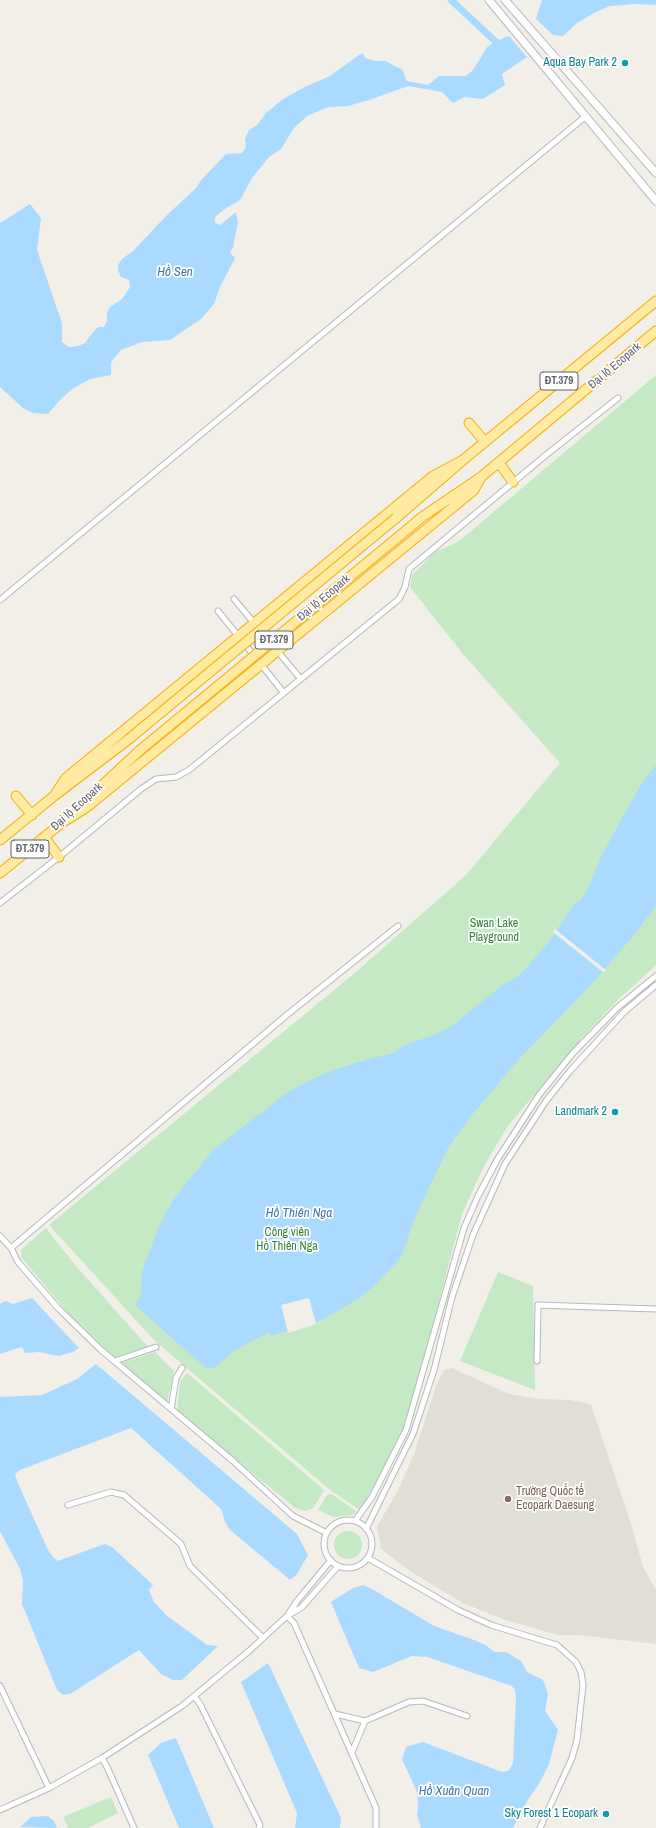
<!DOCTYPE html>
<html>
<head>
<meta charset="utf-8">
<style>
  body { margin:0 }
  canvas { display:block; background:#f1efe8 }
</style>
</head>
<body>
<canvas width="656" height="1828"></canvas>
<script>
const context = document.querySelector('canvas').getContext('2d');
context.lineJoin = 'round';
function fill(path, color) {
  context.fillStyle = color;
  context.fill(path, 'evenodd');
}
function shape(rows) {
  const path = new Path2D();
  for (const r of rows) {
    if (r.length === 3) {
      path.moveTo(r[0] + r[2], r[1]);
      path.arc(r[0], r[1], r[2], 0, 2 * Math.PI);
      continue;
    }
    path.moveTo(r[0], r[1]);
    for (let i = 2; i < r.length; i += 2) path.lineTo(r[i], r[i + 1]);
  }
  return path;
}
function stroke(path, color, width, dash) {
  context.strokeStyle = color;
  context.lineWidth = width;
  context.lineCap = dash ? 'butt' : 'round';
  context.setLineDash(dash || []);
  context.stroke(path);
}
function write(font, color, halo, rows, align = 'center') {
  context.font = font + ' "Archivo Narrow",sans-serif';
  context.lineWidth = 3.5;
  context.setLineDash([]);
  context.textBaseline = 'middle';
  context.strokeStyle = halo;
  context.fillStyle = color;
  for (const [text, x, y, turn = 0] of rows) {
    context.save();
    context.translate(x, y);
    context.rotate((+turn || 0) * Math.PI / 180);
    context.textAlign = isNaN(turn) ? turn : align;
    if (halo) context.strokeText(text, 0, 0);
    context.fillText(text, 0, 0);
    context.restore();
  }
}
const education = shape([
  [452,1368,509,1394,541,1399,570,1400,582,1402,591,1405,631,1523,643,1567,656,1590,656,1644,579,1635,558,1635,505,1620,463,1603,411,1572,381,1549,377,1527,399,1488,414,1454,437,1383,444,1370]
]);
const green = shape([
  [656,375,656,965,620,998,583,1037,507,1127,483,1168,462,1214,407,1423,382,1473,360,1510,329,1489,154,1340,49,1225,356,972,466,875,560,763,463,654,410,587,412,575,435,552,458,542],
  [46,1228,75,1265,148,1347,114,1357,67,1312,21,1257,21,1250],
  [498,1272,533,1286,535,1390,460,1361],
  [155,1352,174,1371,167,1403,122,1363],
  [187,1373,323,1489,324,1491,313,1508,306,1511,295,1508,177,1411,180,1381],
  [331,1494,339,1499,357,1512,352,1515,333,1517,318,1510,327,1495],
  [348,1545,14],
  [111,1797,118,1813,88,1828,68,1828,63,1817]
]);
const water = shape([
  [542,0,656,0,656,5,635,4,610,6,596,12,577,23,563,36,553,35,536,19],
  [509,36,527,57,502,74,505,85,483,99,464,97,453,103,442,92,408,86,369,100,348,106,328,107,307,116,294,128,281,149,269,157,252,178,240,200,226,208,215,217,215,223,220,225,236,212,238,222,233,247,230,253,235,258,220,287,214,304,201,319,170,340,142,342,121,350,111,362,111,375,90,379,72,389,60,400,48,414,33,413,23,408,0,387,0,223,30,204,41,218,37,250,62,323,62,342,69,347,78,346,85,343,89,337,98,327,104,327,107,321,107,313,110,307,122,299,130,287,129,280,121,277,118,270,118,265,122,259,133,251,167,215,197,187,201,180,226,154,242,153,246,147,245,139,249,130,257,125,266,113,283,99,305,87,330,76,362,53,366,58,374,61,386,61,394,66,402,69,407,81,428,85,439,76,466,76,473,70,488,46,505,37],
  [656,765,656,906,634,935,587,989,519,1059,471,1116,449,1146,415,1217,401,1257,373,1287,359,1298,322,1320,271,1336,269,1332,235,1350,215,1367,207,1369,135,1305,141,1296,142,1272,158,1229,173,1200,213,1150,288,1092,312,1079,334,1070,373,1058,391,1054,408,1044,440,1033,456,1023,501,986,520,975,548,943,575,903,581,900,588,888,602,855,627,809,643,782],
  [32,1298,79,1348,73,1352,59,1356,39,1352,25,1353,22,1347,0,1354,0,1304,6,1301,13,1304],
  [96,1364,297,1534,308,1555,297,1574,290,1580,230,1530,225,1522,221,1509,131,1428,20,1470,15,1474,17,1481,48,1550,53,1557,58,1561,99,1546,105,1544,112,1547,153,1585,149,1590,154,1602,166,1615,207,1645,218,1646,182,1680,173,1680,161,1674,139,1650,70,1694,63,1695,57,1690,22,1604,23,1580,20,1569,0,1531,0,1397,42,1395,77,1379],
  [363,1585,372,1589,434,1626,477,1641,487,1646,494,1652,506,1652,521,1661,528,1673,542,1679,544,1682,548,1694,545,1711,558,1730,549,1764,539,1784,529,1798,513,1828,421,1828,417,1815,418,1805,417,1792,402,1759,406,1747,423,1742,502,1772,508,1771,513,1764,516,1698,515,1690,512,1686,427,1657,412,1656,373,1672,359,1668,331,1602,353,1588],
  [268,1663,341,1818,340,1828,295,1828,297,1813,241,1682],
  [176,1738,214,1828,179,1828,148,1755,161,1743],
  [48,1816,54,1821,57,1828,20,1827,31,1817]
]);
const pier = shape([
  [555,929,606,970,604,973,553,932],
  [309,1298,316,1324,288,1333,281,1305]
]);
const canal = shape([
  [451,0,496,42]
]);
const minor = shape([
  [234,599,300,678],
  [0,600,586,116],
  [218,611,239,637],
  [244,643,255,657],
  [260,663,283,692],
  [0,903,59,857,141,789,156,779,176,777,189,770,399,599,405,587,409,569,546,455,618,398],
  [0,1236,11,1248,18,1262,58,1308,100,1349,233,1461,293,1516,327,1533],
  [11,1248,288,1014,398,926],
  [115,1361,156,1347],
  [537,1361,538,1305,656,1309],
  [171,1409,176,1378,182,1368],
  [68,1505,111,1492,124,1495,181,1544,190,1566,263,1638],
  [348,1544,24],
  [355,1521,372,1497,406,1430,464,1228,478,1196,497,1160,539,1095,573,1053,618,1007,656,976],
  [366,1529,413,1434,434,1370,452,1297,473,1235,505,1164,546,1101,570,1071,625,1011,656,985],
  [368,1558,458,1610,491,1625,557,1645,576,1662,581,1672,583,1685,577,1740,572,1758,540,1828],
  [289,1613,297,1601,331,1560],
  [287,1616,294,1623,376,1808,376,1828],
  [0,1686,49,1788],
  [194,1696,200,1704,260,1825,259,1828],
  [335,1714,365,1721,409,1702,423,1701,467,1716],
  [352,1752,365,1721],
  [102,1758,108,1769,134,1828],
  [0,1810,49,1788,102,1758,182,1706,249,1651,287,1616,302,1607,338,1566]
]);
const secondary = shape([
  [489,0,656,201],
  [505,0,656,173]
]);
const trunk = shape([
  [469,423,485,442],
  [499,463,513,482],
  [396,518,463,460,656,301],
  [409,528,422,517,481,477,656,331],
  [16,796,32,815],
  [54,796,66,778,433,476,463,460],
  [82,804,139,751],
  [60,824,87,807,474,490,481,477],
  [44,837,59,857],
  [0,840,54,796,129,739],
  [0,873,64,821]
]);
const trunkBridge = shape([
  [129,739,396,518],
  [139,751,409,528]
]);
const markers = [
  [625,63,4,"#0f9aa8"],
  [615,1112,4,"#0f9aa8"],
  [508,1499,4,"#8d6e63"],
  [606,1814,4,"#0f9aa8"]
];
const shields = [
  [559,381,38],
  [274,640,38],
  [30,849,38]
];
const shieldNames = [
  ["ĐT.379",559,381],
  ["ĐT.379",274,640],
  ["ĐT.379",30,849]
];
const cultureNames = [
  ["Aqua Bay Park 2",617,63],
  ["Landmark 2",607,1112],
  ["Sky Forest 1 Ecopark",598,1814]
];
const streetNames = [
  ["Đại lộ Ecopark",615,366,-40],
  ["Đại lộ Ecopark",324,598,-40],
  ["Đại lộ Ecopark",77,807,-42]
];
const parkNames = [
  ["Swan Lake",494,924],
  ["Playground",494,938],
  ["Công viên",287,1233],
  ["Hồ Thiên Nga",287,1247]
];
const educationNames = [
  ["Trường Quốc tế",516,1492],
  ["Ecopark Daesung",516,1506]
];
const waterNames = [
  ["Hồ Sen",175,273],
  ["Hồ Thiên Nga",299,1214],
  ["Hồ Xuân Quan",454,1792]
];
fill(education, '#e1ded6');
fill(green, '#c5e8c5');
fill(water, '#aadaff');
fill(pier, '#f1efe8');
stroke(canal, '#aadaff', 7);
stroke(minor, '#b5b8bc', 7);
stroke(secondary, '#b6babf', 9);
stroke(trunk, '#f9ab00', 11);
stroke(minor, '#fff', 5);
stroke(secondary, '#fff', 7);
stroke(trunk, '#feeaa1', 9);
stroke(trunkBridge, '#f9ab00', 11, []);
stroke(trunkBridge, '#feeaa1', 9);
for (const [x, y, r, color] of markers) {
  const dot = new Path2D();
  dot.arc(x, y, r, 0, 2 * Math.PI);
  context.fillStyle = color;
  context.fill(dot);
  stroke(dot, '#fff', 1.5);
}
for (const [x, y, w] of shields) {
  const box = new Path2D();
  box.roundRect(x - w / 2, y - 9, w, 18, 3);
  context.fillStyle = '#fff';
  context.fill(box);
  stroke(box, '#5f6368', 1);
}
write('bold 11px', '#5f6368', null, shieldNames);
write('12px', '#0d838f', '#fff', cultureNames, 'right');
write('12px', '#5f6368', '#fff', streetNames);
write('12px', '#348238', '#fff', parkNames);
write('12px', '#785e54', '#fff', educationNames, 'left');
write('italic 13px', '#4174aa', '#fff', waterNames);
</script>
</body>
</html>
